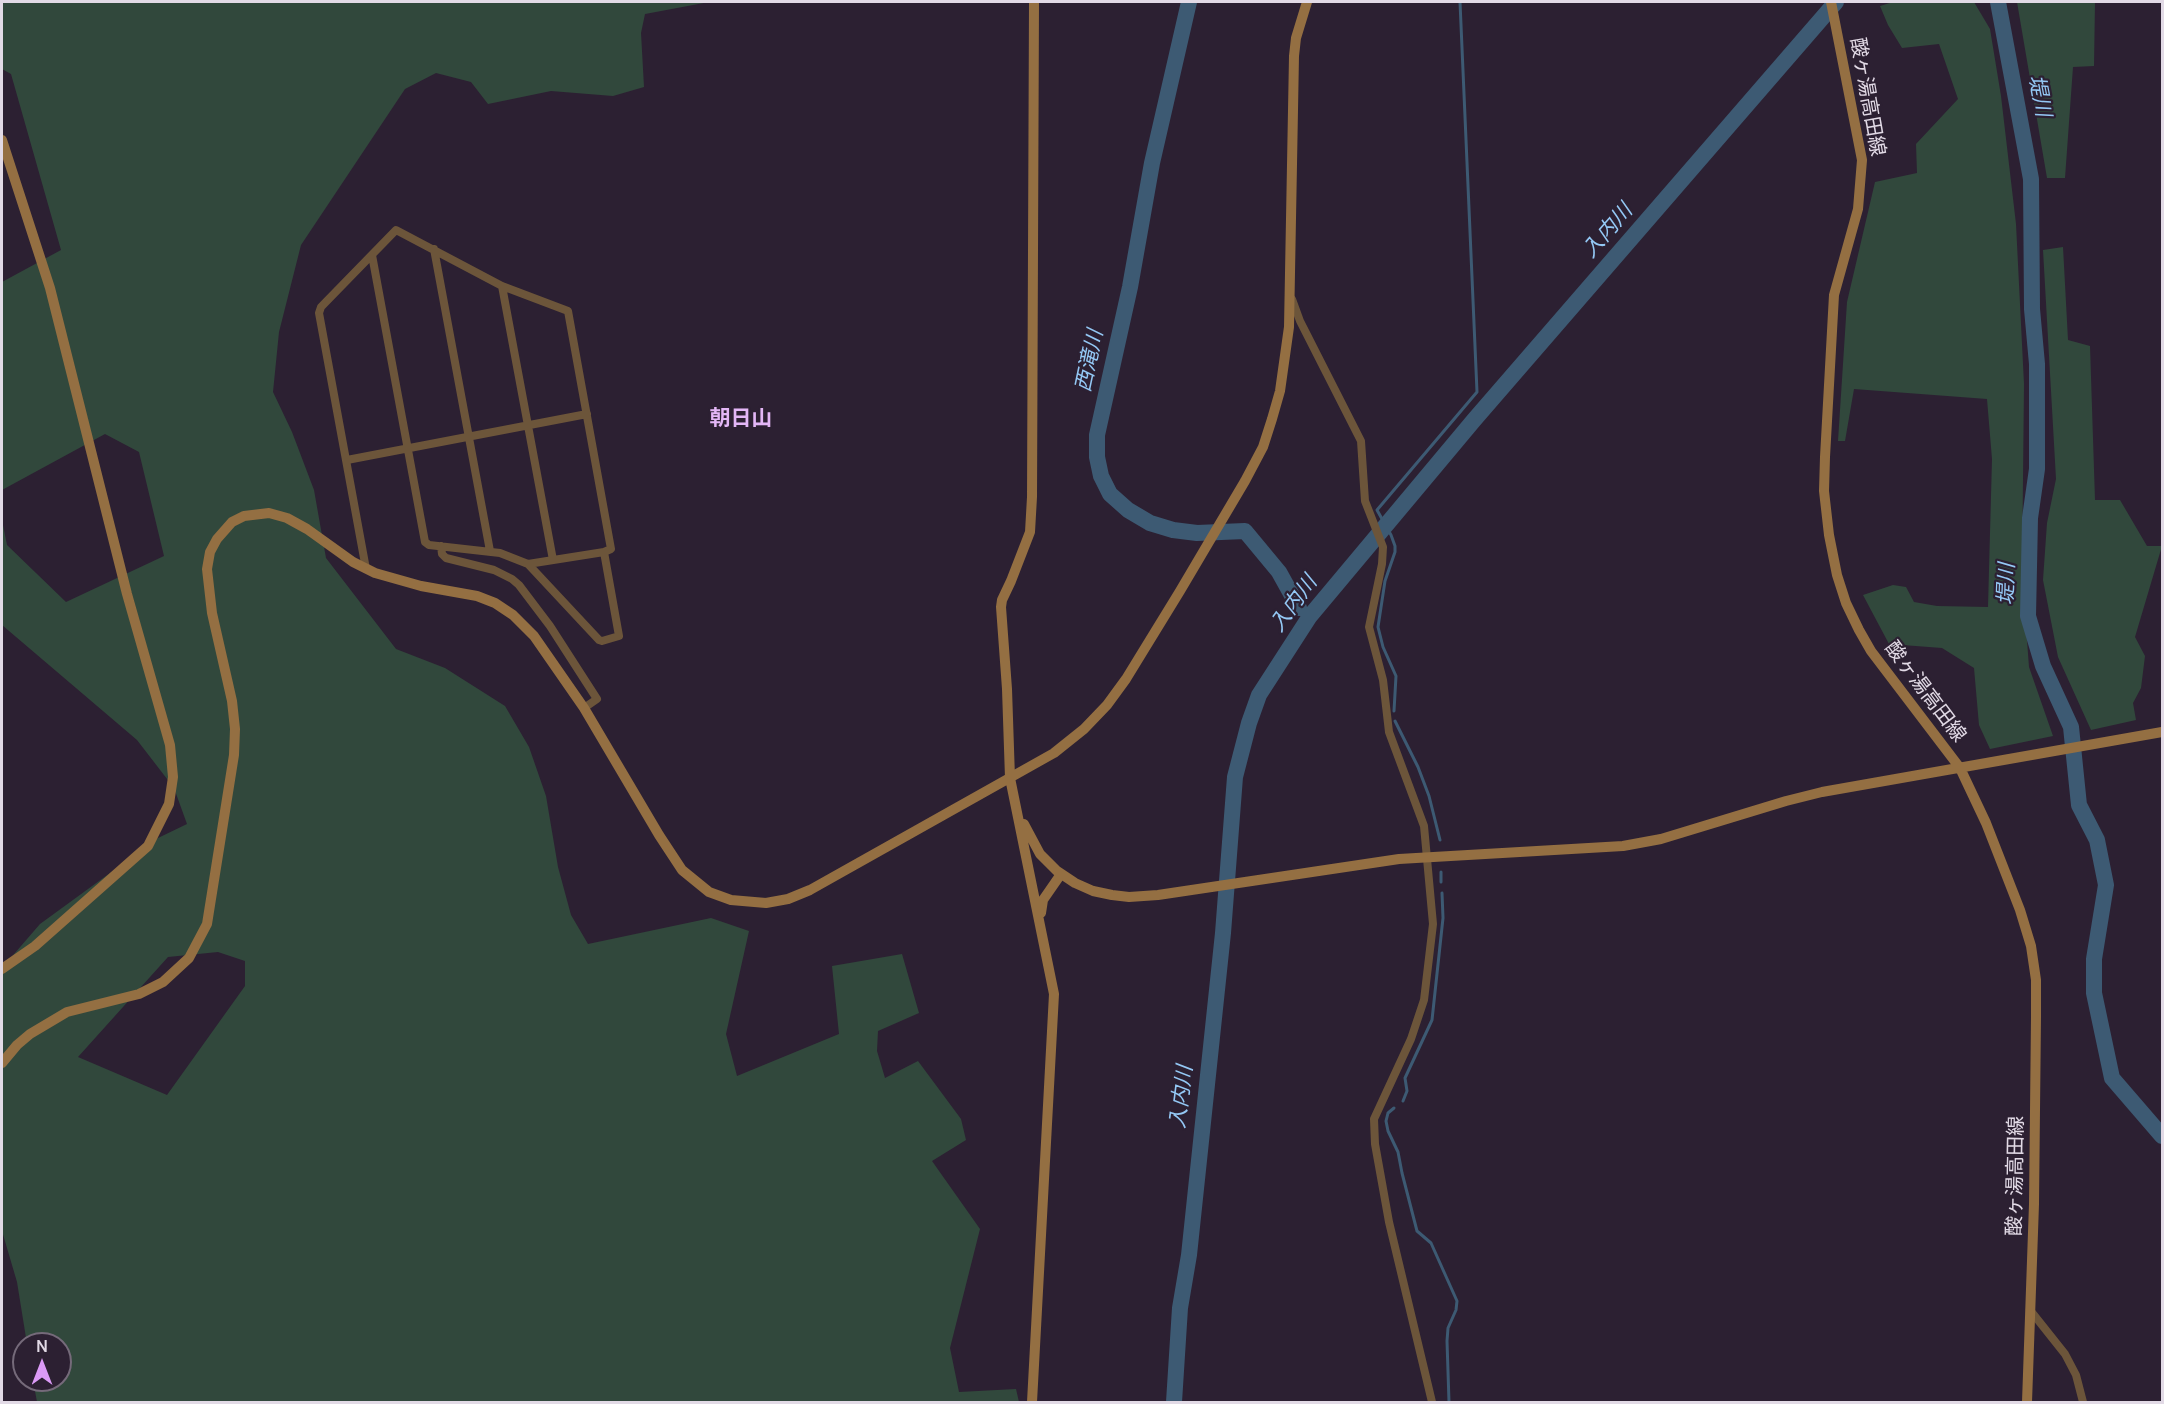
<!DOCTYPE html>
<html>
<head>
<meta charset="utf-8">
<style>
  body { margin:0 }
  #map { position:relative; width:2164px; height:1404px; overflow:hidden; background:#2c2032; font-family:Manrope,sans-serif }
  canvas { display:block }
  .frame { position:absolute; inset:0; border:3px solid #e2dae6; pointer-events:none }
  .north { position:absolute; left:12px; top:1332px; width:60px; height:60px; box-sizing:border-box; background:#2c2032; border:2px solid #756a7a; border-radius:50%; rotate:0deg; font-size:16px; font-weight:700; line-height:24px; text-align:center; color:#e2dae6 }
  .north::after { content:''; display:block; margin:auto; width:21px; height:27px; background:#db9af6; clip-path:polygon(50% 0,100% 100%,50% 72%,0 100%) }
</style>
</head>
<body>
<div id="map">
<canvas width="2164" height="1404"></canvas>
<div class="frame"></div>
<div class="north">N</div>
</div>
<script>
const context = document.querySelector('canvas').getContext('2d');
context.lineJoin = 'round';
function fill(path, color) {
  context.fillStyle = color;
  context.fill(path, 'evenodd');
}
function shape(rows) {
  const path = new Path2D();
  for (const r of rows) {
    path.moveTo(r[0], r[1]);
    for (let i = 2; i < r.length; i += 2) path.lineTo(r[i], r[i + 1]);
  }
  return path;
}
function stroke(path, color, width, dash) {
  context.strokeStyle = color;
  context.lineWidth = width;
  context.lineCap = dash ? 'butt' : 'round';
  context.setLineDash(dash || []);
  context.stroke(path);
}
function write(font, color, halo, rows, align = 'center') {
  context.font = font + ' Manrope,"Noto Sans JP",sans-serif';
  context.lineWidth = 4.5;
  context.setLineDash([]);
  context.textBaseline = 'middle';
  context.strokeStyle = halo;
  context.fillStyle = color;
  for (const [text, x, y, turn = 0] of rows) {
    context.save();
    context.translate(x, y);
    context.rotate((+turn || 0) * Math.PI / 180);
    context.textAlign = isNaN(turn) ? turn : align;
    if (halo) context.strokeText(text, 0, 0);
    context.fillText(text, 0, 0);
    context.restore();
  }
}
const green = shape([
  [2,2,709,2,645,14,641,33,644,87,613,96,551,91,488,104,471,82,436,73,405,89,301,245,279,332,273,392,292,432,314,490,326,558,396,649,445,668,505,706,529,747,546,796,558,867,571,915,588,944,711,918,749,931,726,1034,737,1076,839,1034,832,966,902,954,919,1013,878,1031,877,1051,885,1078,918,1061,961,1119,966,1140,932,1161,980,1229,950,1348,959,1392,1016,1389,1019,1402,37,1402,33,1380,60,1380,60,1344,27,1344,17,1282,2,1231,2,968,40,924,158,838,187,824,174,788,137,740,2,625,2,520,7,545,66,602,164,556,139,452,105,434,2,490,2,282,61,250,11,74,2,69],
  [218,952,245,961,245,986,167,1095,78,1057,168,957],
  [1893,2,1974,2,1990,29,2001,96,2016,224,2024,384,2022,574,2029,667,2053,736,1990,749,1979,725,1974,668,1942,648,1889,644,1863,595,1893,585,1906,587,1914,602,1937,606,1988,607,1992,459,1987,399,1854,389,1845,441,1838,441,1847,302,1875,182,1917,173,1916,144,1958,99,1939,44,1902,48,1888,25,1880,6],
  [2017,2,2095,2,2094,66,2073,67,2065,178,2047,178],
  [2063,247,2068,340,2090,346,2095,500,2120,500,2147,546,2162,546,2135,637,2145,656,2141,688,2133,703,2136,720,2091,730,2058,657,2043,580,2047,523,2056,479,2043,250]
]);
const stream = shape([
  [1394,711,1396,676,1383,647,1378,627,1385,581,1395,552,1395,546,1391,535,1377,510,1477,392,1460,2],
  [1395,721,1418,767,1429,796,1440,840],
  [1441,872,1441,882],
  [1403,1101,1407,1091,1405,1078,1432,1020,1443,918,1442,893],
  [1394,1108,1388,1113,1386,1121,1388,1131,1398,1152,1402,1173,1417,1231,1431,1243,1457,1301,1456,1310,1448,1328,1447,1341,1449,1402]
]);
const river = shape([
  [1189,2,1152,163,1130,287,1097,435,1097,457,1101,476,1110,494,1128,510,1150,523,1173,530,1197,533,1245,531,1279,572,1299,608],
  [1998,2,2031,179,2032,309,2037,364,2037,469,2030,518,2028,616,2043,666,2071,727,2079,805,2097,840,2106,885,2094,959,2094,993,2112,1078,2162,1136],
  [1174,1402,1180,1308,1189,1255,1223,933,1235,777,1249,723,1259,695,1310,616,1474,420,1836,2]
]);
const street = shape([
  [434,249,490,551],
  [372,255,425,542,429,545,500,553,528,564,599,640,602,641,619,636,604,552],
  [502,286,553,560],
  [1292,299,1300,321,1361,441,1365,501,1383,547,1382,564,1369,627,1383,680,1389,732,1424,826,1433,924,1424,1000,1411,1039,1374,1119,1375,1144,1389,1222,1432,1402],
  [347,460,587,414],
  [441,546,442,554,446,558,494,570,512,579,519,585,550,626,597,699,584,708],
  [366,569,319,313,321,307,396,230,502,286,568,311,611,549,604,552,528,564],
  [2030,1310,2065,1354,2076,1375,2083,1402]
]);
const secondary = shape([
  [1831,2,1862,160,1858,209,1834,295,1825,457,1824,491,1829,535,1837,575,1846,603,1859,630,1871,651,1960,768,1986,823,2020,910,2031,946,2036,980,2036,1017,2034,1204,2027,1402],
  [2,140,50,288,127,594,170,745,173,777,169,804,148,846,35,946,2,969],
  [1024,824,1040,854,1057,871,1075,883,1093,891,1112,895,1129,897,1158,895,1399,859,1623,846,1661,839,1786,801,1822,792,2162,732],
  [1041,913,1043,900,1061,874],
  [2,1063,17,1045,30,1034,67,1012,139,994,163,982,189,958,207,924,234,755,235,729,232,701,212,613,207,569,210,552,217,539,232,522,244,516,269,513,287,518,307,529,353,562,375,573,421,586,477,596,495,603,513,615,534,636,584,708,659,835,682,870,709,892,731,900,766,903,788,899,810,890,1054,753,1084,729,1107,705,1126,679,1180,591,1245,481,1263,447,1272,419,1280,391,1289,327,1294,56,1296,38,1307,2],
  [1032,1402,1054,994,1010,778,1007,689,1001,607,1002,600,1011,581,1030,532,1032,497,1034,2]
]);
const streetNames = [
  ["酸ヶ湯高田線",1867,97,80],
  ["酸ヶ湯高田線",1925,692,53],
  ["酸ヶ湯高田線",2016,1176,-89]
];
const waterNames = [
  ["堤川",2039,96,79],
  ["入内川",1608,231,-49],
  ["西滝川",1090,361,-78],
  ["堤川",2007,584,-88],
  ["入内川",1294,604,-54],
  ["入内川",1182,1097,-83]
];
const neighbourhoodNames = [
  ["朝日山",741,419]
];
fill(green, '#31483c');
stroke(stream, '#3d5a73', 3);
stroke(river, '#3d5a73', 16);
stroke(street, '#6c553a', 8);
stroke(secondary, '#946f42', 10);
write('20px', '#e2dae6', '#2c2032', streetNames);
write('italic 21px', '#94c8f5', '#2c2032', waterNames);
write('bold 21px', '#e3b6f6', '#2c2032', neighbourhoodNames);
</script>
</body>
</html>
